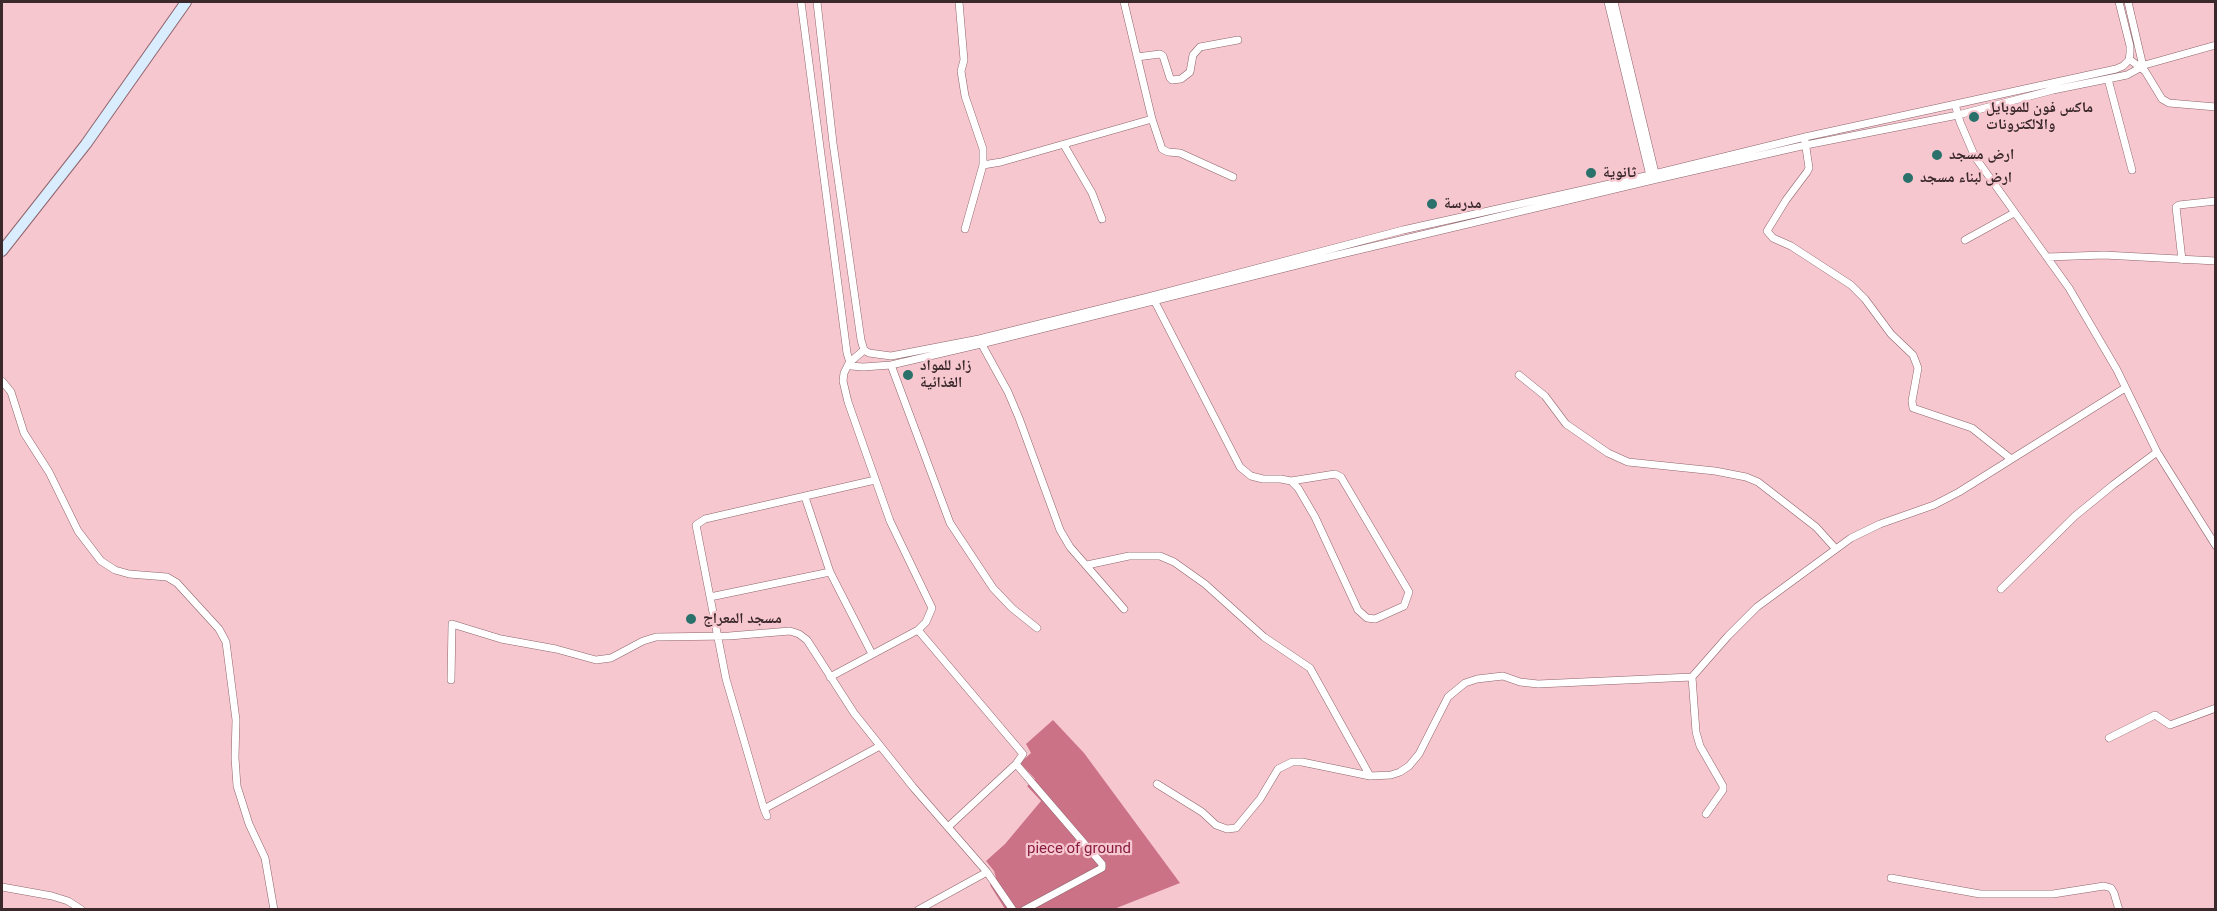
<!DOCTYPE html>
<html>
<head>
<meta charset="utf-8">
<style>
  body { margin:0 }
  #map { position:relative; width:2217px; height:911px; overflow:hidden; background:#f7c7cf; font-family:Roboto,sans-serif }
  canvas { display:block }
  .frame { position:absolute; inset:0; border:3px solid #3a282b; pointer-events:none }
</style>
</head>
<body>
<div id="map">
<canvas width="2217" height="911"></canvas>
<div class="frame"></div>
</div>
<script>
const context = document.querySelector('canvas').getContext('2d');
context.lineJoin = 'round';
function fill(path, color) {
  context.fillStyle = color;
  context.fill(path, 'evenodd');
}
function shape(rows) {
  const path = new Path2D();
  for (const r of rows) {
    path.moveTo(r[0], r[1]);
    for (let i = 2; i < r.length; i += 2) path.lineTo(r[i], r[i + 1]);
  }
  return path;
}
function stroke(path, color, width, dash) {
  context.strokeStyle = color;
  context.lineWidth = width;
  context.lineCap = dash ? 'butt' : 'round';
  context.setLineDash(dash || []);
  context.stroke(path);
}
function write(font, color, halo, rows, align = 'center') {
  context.font = font + ' Roboto,"Noto Naskh Arabic",sans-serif';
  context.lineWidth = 4.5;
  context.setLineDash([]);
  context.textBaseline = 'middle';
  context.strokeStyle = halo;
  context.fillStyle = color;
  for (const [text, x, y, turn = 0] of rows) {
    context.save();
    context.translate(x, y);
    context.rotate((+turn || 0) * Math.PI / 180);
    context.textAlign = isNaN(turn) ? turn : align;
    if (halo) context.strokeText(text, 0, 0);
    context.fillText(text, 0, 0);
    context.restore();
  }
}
const forest = shape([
  [1053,720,1084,753,1180,883,1114,909,1005,909,990,885,996,878,994,871,986,861,1005,844,1041,801,1027,786,1035,779,1020,763,1031,753,1026,744]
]);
const minor = shape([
  [801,2,847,353,851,366,863,367,891,365,981,344,1333,256,1657,179,1806,145,1958,115,2053,90,2127,75,2138,69,2142,62,2128,2],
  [817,2,833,143,861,340,864,350,869,353,891,356,979,339,1152,296,1403,230,1650,175,1805,137,2116,69,2123,66,2129,60,2130,53,2130,46,2119,2],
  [959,2,964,60,961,71,965,96,983,149,983,165,1001,162,1152,119],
  [1124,2,1152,119,1162,149,1168,152,1180,153,1233,177],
  [1608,2,1651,180],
  [1614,2,1656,177],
  [1137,57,1160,54,1163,56,1170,78,1172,80,1181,79,1190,72,1193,55,1200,47,1238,40],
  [2129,59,2145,71,2162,99,2169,103,2216,107],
  [2141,66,2216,45],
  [2108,79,2132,170],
  [1955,104,1960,122,1975,157,2069,288,2117,370,2157,452,2216,546],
  [1805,141,1809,168,1807,172,1786,200,1767,231,1773,238,1791,246,1851,285,1865,299,1891,334,1913,355,1918,368,1912,401,1913,408,1972,428,2011,459],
  [1064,145,1092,193,1102,219],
  [965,229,983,165],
  [1965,240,2014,213],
  [2047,257,2104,255,2216,261],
  [2182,260,2176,207,2179,205,2216,201],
  [1153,298,1240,467,1251,476,1263,479,1281,479,1291,481,1298,488,1315,517,1358,610,1367,618,1375,619,1404,606,1409,592,1341,477,1335,474,1291,481],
  [981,343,1008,392,1019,418,1060,530,1070,547,1124,609],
  [891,365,950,523,993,588,1012,608,1037,628],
  [1519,375,1545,396,1566,424,1608,453,1628,462,1715,471,1746,477,1758,482,1816,527,1835,548],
  [2,381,11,392,24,433,49,472,78,531,101,561,115,570,129,574,167,577,177,583,219,629,226,642,236,720,235,758,237,786,249,824,265,858,274,910],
  [805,497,830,572,872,654],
  [1087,565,1129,556,1160,556,1174,562,1205,584,1264,637,1310,668,1370,776],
  [2001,589,2075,516,2113,485,2157,452],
  [710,597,830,572],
  [918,630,1023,754,1016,764,948,827],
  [830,677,918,630,926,622,932,608,890,521,848,402,843,381,844,373,849,363,864,350],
  [451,680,452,624,501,639,556,649,596,660,611,658,643,641,656,637,729,636,790,631,799,634,807,640,854,713,913,787,987,872,1013,910],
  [2109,738,2155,715,2170,725,2216,708],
  [1016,764,1102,864,1102,868,1024,910],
  [1157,784,1202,812,1216,825,1227,829,1236,828,1260,799,1278,769,1292,762,1302,762,1370,776,1391,775,1400,772,1409,766,1419,754,1448,697,1465,683,1477,679,1503,676,1520,682,1538,684,1692,677],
  [764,809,726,679,696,525,705,519,875,480],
  [1706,814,1723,790,1723,786,1700,746,1696,732,1692,677,1728,636,1757,607,1851,538,1880,524,1934,505,1959,492,2125,388],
  [767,816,764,809,880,746],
  [1891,878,1980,894,2053,894,2104,886,2111,888,2114,893,2119,910],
  [2,887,52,896,68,901,82,910],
  [918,910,987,872]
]);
const secondary = shape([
  [2,251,86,144,186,2]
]);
const markers = [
  [1974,117,6,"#29716a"],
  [1937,155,6,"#29716a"],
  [1591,173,6,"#29716a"],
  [1908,178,6,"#29716a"],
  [1432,204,6,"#29716a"],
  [908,375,6,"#29716a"],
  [691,619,6,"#29716a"]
];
const poiNames = [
  ["ماكس فون للموبايل",1986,108],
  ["والالكترونات",1986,125],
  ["ارض مسجد",1949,155],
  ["ثانوية",1603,173],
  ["ارض لبناء مسجد",1920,178],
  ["مدرسة",1444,204],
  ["زاد للمواد",920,366],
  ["الغذائية",920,383],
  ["مسجد المعراج",703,619]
];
const parkNames = [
  ["piece of ground",1079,849]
];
fill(forest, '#cb7287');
stroke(minor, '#8e646c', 8);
stroke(secondary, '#8e646c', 12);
stroke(minor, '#fff', 7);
stroke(secondary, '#d9edfe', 10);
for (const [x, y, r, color] of markers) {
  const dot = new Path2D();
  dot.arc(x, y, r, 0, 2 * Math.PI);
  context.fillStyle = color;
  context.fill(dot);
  stroke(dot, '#f7c7cf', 2);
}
write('bold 15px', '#3a282b', '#f7c7cf', poiNames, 'left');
write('15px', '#881d41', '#f7c7cf', parkNames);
</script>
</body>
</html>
